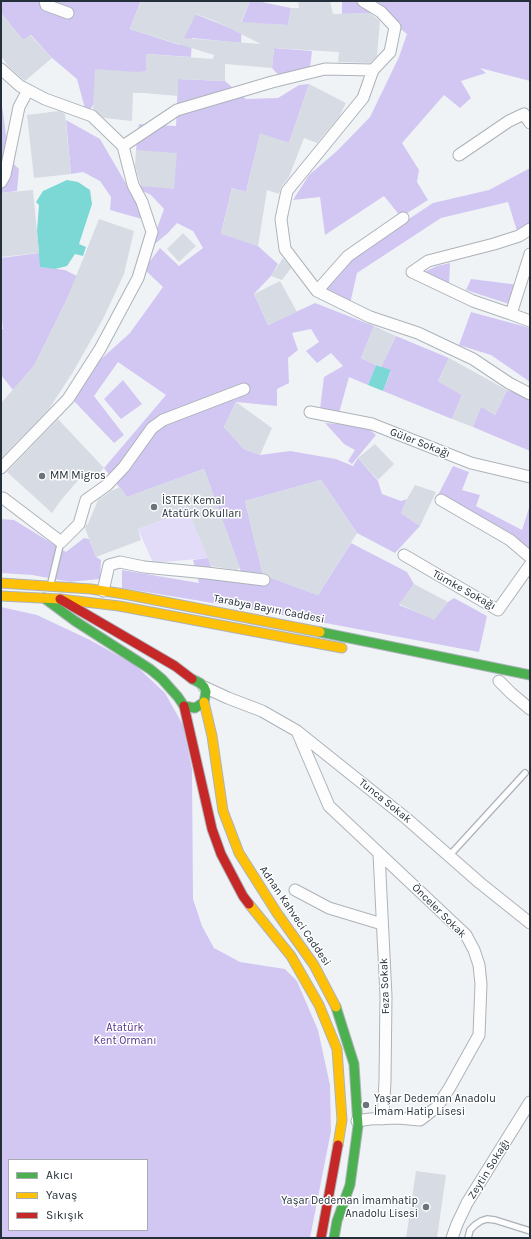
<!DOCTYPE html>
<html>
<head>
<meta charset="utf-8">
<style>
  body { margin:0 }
  #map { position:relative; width:531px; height:1239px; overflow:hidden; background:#f0f3f6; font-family:Karla,sans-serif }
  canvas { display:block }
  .frame { position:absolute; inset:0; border:2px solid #232f39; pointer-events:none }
  .legend { position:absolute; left:8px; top:1159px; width:140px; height:72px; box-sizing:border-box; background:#fff; border:1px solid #a7acb0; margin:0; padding:5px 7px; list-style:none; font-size:12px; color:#232f39 }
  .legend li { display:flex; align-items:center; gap:8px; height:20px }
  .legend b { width:20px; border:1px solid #a7acb0 }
</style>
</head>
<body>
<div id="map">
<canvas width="531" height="1239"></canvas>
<div class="frame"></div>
<ul class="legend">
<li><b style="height:5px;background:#4caf50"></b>Akıcı</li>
<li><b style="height:5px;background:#ffc107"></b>Yavaş</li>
<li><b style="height:5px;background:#c62828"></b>Sıkışık</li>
</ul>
</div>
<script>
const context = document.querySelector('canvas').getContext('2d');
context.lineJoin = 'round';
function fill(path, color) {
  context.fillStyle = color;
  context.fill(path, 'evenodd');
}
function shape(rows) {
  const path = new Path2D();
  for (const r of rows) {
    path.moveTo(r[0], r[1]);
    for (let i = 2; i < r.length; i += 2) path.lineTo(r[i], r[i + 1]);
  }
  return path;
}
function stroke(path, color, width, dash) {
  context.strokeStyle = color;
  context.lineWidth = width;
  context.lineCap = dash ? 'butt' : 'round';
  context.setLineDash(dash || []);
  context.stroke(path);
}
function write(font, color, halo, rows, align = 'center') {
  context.font = font + ' Karla,sans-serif';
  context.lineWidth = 3;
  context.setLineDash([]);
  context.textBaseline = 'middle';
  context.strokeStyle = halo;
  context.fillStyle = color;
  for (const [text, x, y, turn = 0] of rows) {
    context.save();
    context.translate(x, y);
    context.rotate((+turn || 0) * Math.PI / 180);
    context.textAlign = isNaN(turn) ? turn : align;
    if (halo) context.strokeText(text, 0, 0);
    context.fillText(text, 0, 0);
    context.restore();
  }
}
const green = shape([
  [188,511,208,558,153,563,138,529]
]);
const forest = shape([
  [1,1,140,1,140,3,130,29,180,45,195,14,238,31,250,1,257,1,291,8,288,25,242,23,241,43,192,38,191,57,146,54,146,71,94,103,87,116,77,79,52,58,31,35,23,40,1,13],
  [342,1,530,1,530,81,480,68,486,73,461,81,471,98,460,108,444,95,402,143,419,170,417,182,428,200,401,217,384,196,325,235,320,197,293,200,309,175,337,151,370,117,399,57,407,34,380,13,342,14],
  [274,48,312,51,309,76,284,81,272,68],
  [178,79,225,81,246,99,278,98,299,85,309,84,289,143,260,134,246,192,232,188,221,233,258,246,278,264,271,276,254,294,268,325,315,303,374,326,361,358,376,365,368,385,349,377,339,413,320,409,324,377,343,366,331,353,317,363,306,351,319,342,311,329,292,333,298,350,288,358,289,383,277,389,277,406,236,402,224,427,244,449,260,455,290,451,336,459,353,466,358,458,378,481,382,494,401,501,407,499,401,513,420,526,395,553,357,533,321,480,245,501,263,575,241,572,204,469,127,497,104,468,166,395,118,362,94,396,124,435,114,443,73,400,91,368,130,333,163,287,144,269,160,248,179,266,203,248,193,231,177,223,168,233,150,248,164,209,151,195,136,188,134,185,174,188,136,150,139,124,176,126],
  [1,102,3,112,9,159,19,169,17,191,1,193],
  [66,120,100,139,135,199,142,219,110,210,111,197,100,181,83,172,71,174],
  [530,168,530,237,518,234,508,202,441,218,357,273,350,304,319,288,351,257,433,203,489,190],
  [39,253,41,267,65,270,77,276,67,299,34,366,13,390,1,375,1,329,3,329,1,310,1,258],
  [450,263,449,286,428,279,424,272,437,266],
  [471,279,519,285,512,305,466,290],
  [471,312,530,328,530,382,491,355,459,345],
  [396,336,449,358,438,381,462,395,452,419,383,391,391,371,381,367],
  [123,380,142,404,121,419,104,399],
  [507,390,530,398,530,451,473,427,481,406,495,415],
  [325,423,365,426,376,435,352,464,348,461,355,450,344,444],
  [453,466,469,472,462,490,480,495,476,506,522,530,530,505,530,553,438,495],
  [1,519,14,520,66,552,84,538,89,539,96,557,101,560,100,579,70,582,32,575,1,573],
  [351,543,407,572,414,584,399,605,434,619,448,602,454,598,487,616,479,652,267,612,122,588,122,570,199,583,193,560,208,558,215,577,266,584,269,577,318,595],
  [1,607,37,615,90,640,135,665,165,693,183,725,192,769,193,899,202,926,214,948,240,962,285,969,297,981,318,1030,330,1085,331,1131,310,1238,1,1238],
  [9,1160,147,1160,147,1230,9,1230]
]);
const water = shape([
  [67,180,78,182,90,190,92,204,79,244,86,247,83,256,75,254,67,266,55,269,40,267,37,231,39,205,36,202,43,191],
  [376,365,391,370,383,391,368,385]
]);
const building = shape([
  [141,1,250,1,241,22,288,25,291,8,299,8,298,1,330,1,333,14,370,13,380,21,377,56,370,63,338,62,339,52,274,48,272,68,225,64,225,81,178,79,178,96,144,93,133,93,132,121,104,118,93,109,95,69,135,72,146,71,146,54,213,59,214,55,130,29],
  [196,14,215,21,261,44,184,38],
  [1,13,23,40,30,35,52,58,25,81,8,66,1,56],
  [309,84,346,103,339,117,317,143,304,138,289,177,281,187,279,194,267,190,258,246,221,234,232,188,246,192,260,133,289,143],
  [59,111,65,114,71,174,34,178,27,115],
  [136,150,177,153,174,189,141,186,135,166],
  [33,190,39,253,1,257,1,193],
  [99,219,134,231,124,274,103,319,73,372,49,409,1,458,1,403,34,366,67,299],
  [183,233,196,246,179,262,167,249],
  [283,258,291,268,282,280,271,276],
  [280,281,297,312,268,325,254,294],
  [374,326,396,336,381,367,361,358],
  [449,358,507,390,495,415,481,406,473,427,452,419,462,395,438,381],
  [236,402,272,428,260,455,244,449,224,427],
  [58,419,104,468,90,481,82,476,61,500,52,513,7,472],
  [375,444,394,464,378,480,358,458],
  [204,469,240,568,236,570,211,566,188,511,138,529,141,540,96,557,85,528,86,525,88,524,98,500,111,491,120,487,127,497],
  [321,480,357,533,318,595,271,578,268,574,262,573,245,501],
  [415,485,436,492,420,526,401,513,407,499],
  [414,584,448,602,434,620,399,604],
  [416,1171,446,1175,437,1238,406,1238]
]);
const lane = shape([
  [51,583,61,541],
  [449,856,525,773],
  [468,1238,470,1230,475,1225,481,1221,487,1219,495,1220,530,1231]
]);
const street = shape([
  [45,1,46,5,68,13],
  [1,69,20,86,45,99,92,116,123,146,133,185,142,202,152,232,138,278,100,349,68,399,1,468],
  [373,70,363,98,287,191,281,219,285,249,317,291,370,317,418,333,473,359,509,383,530,394],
  [123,146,177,110,272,82,325,69,373,70,390,52,395,27,381,12,363,1],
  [459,155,509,121,524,114,530,123],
  [1,182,5,175,19,107,28,90],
  [530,229,519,236,494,244,428,261,412,272,473,301,511,314,530,254],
  [317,291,348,256,403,218],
  [511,314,530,321],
  [310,412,372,424,471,463,530,477],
  [1,499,3,498,61,542,79,524,86,500,107,485,124,467,152,428,163,420,244,389],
  [441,500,510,540,530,557],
  [404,555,498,610,530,565],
  [103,591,109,565,120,562,144,567,207,573,264,580],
  [499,681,511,693,530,709],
  [204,687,228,698,262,711,297,731,407,819,480,883,530,923],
  [297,731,329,806,466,935,474,950,479,965,481,984,479,1035,450,1087,437,1107,420,1120,398,1118,370,1119,357,1121],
  [379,854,386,996,385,1081,383,1119],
  [295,890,329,908,382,924],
  [452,1238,457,1224,467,1203,530,1102]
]);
const fast = shape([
  [44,598,75,621,150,669,162,679,178,697,184,706,195,708,204,702,206,692,204,687,200,683,192,679],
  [320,632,530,675],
  [334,1238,337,1221,350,1185,358,1126,354,1064,336,1007]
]);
const slow = shape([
  [1,583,91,589,124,594,320,632],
  [1,596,60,599,119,606,342,648],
  [204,702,212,736,223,811,239,853,277,913,314,965,336,1007],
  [249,904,291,956,319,1005,337,1049,342,1120,338,1145]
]);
const jam = shape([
  [60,599,175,666,192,679],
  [184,706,212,829,221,854,243,896,249,904],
  [321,1238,338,1145]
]);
const markers = [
  [42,476,4,"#6b747b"],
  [154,507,4,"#6b747b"],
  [366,1105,4,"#6b747b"],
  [426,1207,4,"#6b747b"]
];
const streetNames = [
  ["Güler Sokağı",420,443,21],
  ["Tümke Sokağı",464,590,29],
  ["Tarabya Bayırı Caddesi",269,609,11],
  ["Tunca Sokak",385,801,39],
  ["Önceler Sokak",439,911,45],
  ["Adnan Kahveci Caddesi",295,916,56],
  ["Feza Sokak",385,986,-92],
  ["Zeytin Sokağı",489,1169,-58]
];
const poiNames = [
  ["MM Migros",50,476],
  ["İSTEK Kemal",162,501],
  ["Atatürk Okulları",162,514],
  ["Yaşar Dedeman Anadolu",374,1099],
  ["İmam Hatip Lisesi",374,1112],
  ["Yaşar Dedeman İmamhatip",418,1201,"right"],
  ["Anadolu Lisesi",418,1214,"right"]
];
const parkNames = [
  ["Atatürk",125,1028],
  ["Kent Ormanı",125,1041]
];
fill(green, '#e2dcf9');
fill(forest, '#d2c7f3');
fill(water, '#7bd8d5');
fill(building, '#d7dbe3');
stroke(lane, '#acb3b9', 8);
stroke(street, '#acb3b9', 13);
stroke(fast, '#acb3b9', 11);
stroke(slow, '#acb3b9', 11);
stroke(jam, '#acb3b9', 11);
stroke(lane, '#fdfdfe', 5.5);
stroke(street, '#fdfdfe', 11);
stroke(fast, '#4caf50', 9);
stroke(slow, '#ffc107', 9);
stroke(jam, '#c62828', 9);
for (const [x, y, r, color] of markers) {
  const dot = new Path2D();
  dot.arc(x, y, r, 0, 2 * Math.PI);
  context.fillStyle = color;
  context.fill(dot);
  stroke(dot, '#fff', 1.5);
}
write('11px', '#232f39', '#fff', streetNames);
write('11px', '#232f39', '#fff', poiNames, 'left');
write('11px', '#53318b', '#fff', parkNames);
</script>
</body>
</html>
